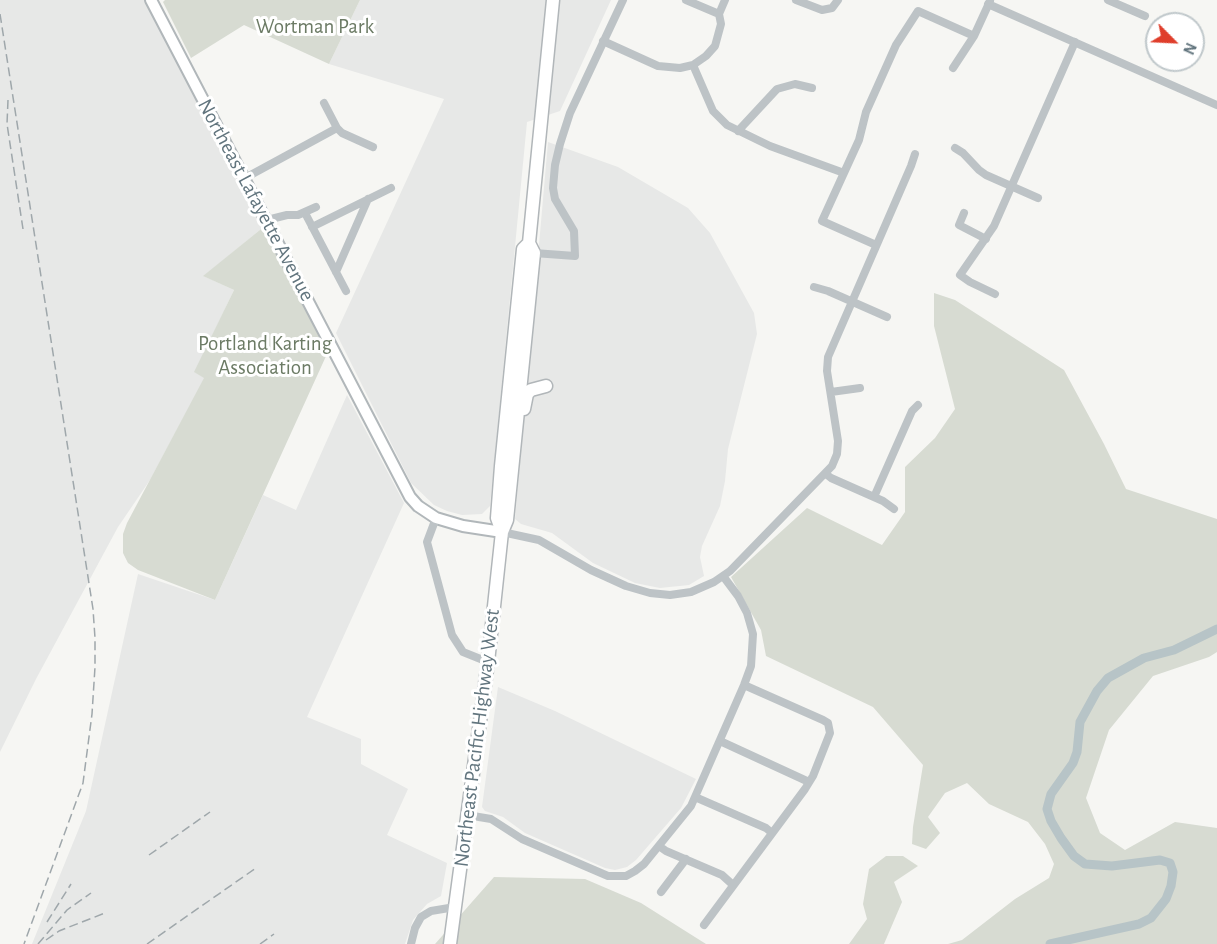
<!DOCTYPE html>
<html>
<head>
<meta charset="utf-8">
<style>
  body { margin:0 }
  #map { position:relative; width:1217px; height:944px; overflow:hidden; background:#f6f6f3; font-family:"Alegreya Sans",sans-serif }
  canvas { display:block }
  .north { position:absolute; left:1145px; top:12px; width:60px; height:60px; box-sizing:border-box; background:#fff; border:2px solid #c0c8cb; border-radius:50%; rotate:114deg; font-size:16px; font-weight:700; line-height:24px; text-align:center; color:#62757e }
  .north::after { content:''; display:block; margin:auto; width:21px; height:27px; background:#df3e2b; clip-path:polygon(50% 0,100% 100%,50% 72%,0 100%) }
</style>
</head>
<body>
<div id="map">
<canvas width="1217" height="944"></canvas>
<div class="north">N</div>
</div>
<script>
const context = document.querySelector('canvas').getContext('2d');
context.lineJoin = 'round';
function fill(path, color) {
  context.fillStyle = color;
  context.fill(path, 'evenodd');
}
function shape(rows) {
  const path = new Path2D();
  for (const r of rows) {
    path.moveTo(r[0], r[1]);
    for (let i = 2; i < r.length; i += 2) path.lineTo(r[i], r[i + 1]);
  }
  return path;
}
function stroke(path, color, width, dash) {
  context.strokeStyle = color;
  context.lineWidth = width;
  context.lineCap = dash ? 'butt' : 'round';
  context.setLineDash(dash || []);
  context.stroke(path);
}
function write(font, color, halo, rows, align = 'center') {
  context.font = font + ' "Alegreya Sans",sans-serif';
  context.lineWidth = 6;
  context.setLineDash([]);
  context.textBaseline = 'middle';
  context.strokeStyle = halo;
  context.fillStyle = color;
  for (const [text, x, y, turn = 0] of rows) {
    context.save();
    context.translate(x, y);
    context.rotate((+turn || 0) * Math.PI / 180);
    context.textAlign = isNaN(turn) ? turn : align;
    if (halo) context.strokeText(text, 0, 0);
    context.fillText(text, 0, 0);
    context.restore();
  }
}
const built = shape([
  [0,0,145,0,266,225,204,276,234,290,195,372,205,378,150,480,118,527,36,679,0,752],
  [360,0,611,0,560,111,527,122,490,506,482,514,462,515,447,511,434,505,411,483,336,333,444,99,329,64],
  [548,142,618,167,688,208,710,233,754,313,757,334,728,449,725,481,720,506,702,546,700,557,704,576,689,585,660,588,635,583,593,563,552,533,521,524,515,519],
  [347,395,404,503,307,717,361,739,361,764,408,789,387,835,447,863,441,896,427,904,413,920,405,944,32,944,86,811,138,574,215,600,263,495,296,510],
  [498,687,555,711,696,779,681,808,636,860,627,867,615,870,605,868,525,833,503,817,485,811,482,807]
]);
const green = shape([
  [165,0,360,0,329,64,244,25,191,58,163,2],
  [266,225,327,354,215,600,138,570,128,563,123,553,123,534,127,523,204,378,194,372,234,290,203,276],
  [934,293,955,300,1064,370,1104,444,1126,489,1217,519,1217,652,1209,657,1153,676,1109,730,1086,798,1100,833,1125,850,1175,822,1217,828,1217,944,948,944,962,940,1015,899,1049,878,1054,864,1045,844,1028,822,989,804,967,783,945,793,928,817,940,833,926,849,912,844,913,827,923,765,873,707,766,656,761,630,731,577,807,508,882,545,905,512,905,467,935,438,955,409,934,326],
  [886,856,903,856,918,866,894,882,902,902,884,944,849,944,867,919,863,904,869,869],
  [494,877,585,879,641,903,706,944,435,944]
]);
const river = shape([
  [1050,944,1139,924,1151,918,1166,899,1171,886,1173,872,1170,863,1160,860,1112,866,1085,864,1074,856,1061,838,1051,821,1047,809,1051,794,1073,763,1077,752,1080,722,1097,691,1108,678,1144,658,1174,650,1217,629]
]);
const minor = shape([
  [686,0,719,14],
  [796,0,822,10,832,8,838,0],
  [1108,0,1145,16],
  [988,4,1217,105],
  [719,14,725,0],
  [603,41,658,66,680,68,693,65,706,56,715,46,721,24,719,14],
  [693,65,713,111,727,125,770,146,844,173],
  [953,68,974,36,990,1],
  [337,128,342,133,373,147],
  [738,131,777,89,795,84,812,88],
  [955,148,963,153,979,170,986,175,1038,198],
  [245,178,337,128,324,103],
  [305,213,346,291],
  [964,213,959,225,986,239],
  [267,220,287,215,298,215,316,207],
  [312,227,391,188],
  [876,245,822,221,859,140,866,112,896,45,918,11,974,36],
  [534,253,575,256,574,231,555,199,553,188,555,165,560,144,570,113,623,0],
  [336,272,368,199],
  [814,287,828,291,887,317],
  [995,294,970,282,960,275,994,226,1075,42],
  [831,392,860,388],
  [826,474,831,478,883,501,894,509],
  [874,497,912,411,918,405],
  [436,518,427,542,452,635,463,652,488,662],
  [502,532,539,540,591,570,626,586,650,593,670,595,691,592,714,582,730,571,832,466,837,454,838,441,827,371,828,357,911,166,915,154],
  [720,741,809,782],
  [695,797,766,828,772,833],
  [467,815,491,819,522,839,608,876,626,876,635,871,644,864,691,806,744,685,751,666,753,634,747,613,738,596,723,576],
  [659,846,666,851,722,875,733,885],
  [661,892,686,859],
  [704,925,805,789,813,776,830,733,828,723,823,720,744,685],
  [411,944,415,928,421,917,431,911,455,907]
]);
const major = shape([
  [151,0,410,497,418,506,436,518,463,526,502,532]
]);
const highway = shape([
  [524,409,527,394,531,390,546,386],
  [502,532,497,518,501,466,523,249,529,243],
  [450,944,488,662,502,532,507,520,534,253,529,243,553,0]
]);
const rail = shape([
  [0,14,93,609,95,638,95,667,92,714,83,783,24,944],
  [8,100,7,124,23,229],
  [149,855,210,812],
  [47,922,71,884],
  [46,940,59,931,105,913],
  [38,944,67,910,91,893],
  [147,944,256,868],
  [260,944,274,934]
]);
const parkNames = [
  ["Wortman Park",315,27],
  ["Portland Karting",265,344],
  ["Association",265,368]
];
const streetNames = [
  ["Northeast Lafayette Avenue",256,200,62],
  ["Northeast Pacific Highway West",477,738,-83]
];
fill(built, '#e7e8e7');
fill(green, '#d7dbd2');
stroke(river, '#b7c4c7', 9);
stroke(major, '#b1b7ba', 14);
stroke(highway, '#b1b6b9', 15);
stroke(minor, '#bdc3c6', 8);
stroke(major, '#fff', 10);
stroke(highway, '#fff', 12);
stroke(rail, '#9fa7ab', 1.5, [9, 4.5]);
write('21px', '#6c7b65', '#fff', parkNames);
write('21px', '#62757e', '#fff', streetNames);
</script>
</body>
</html>
